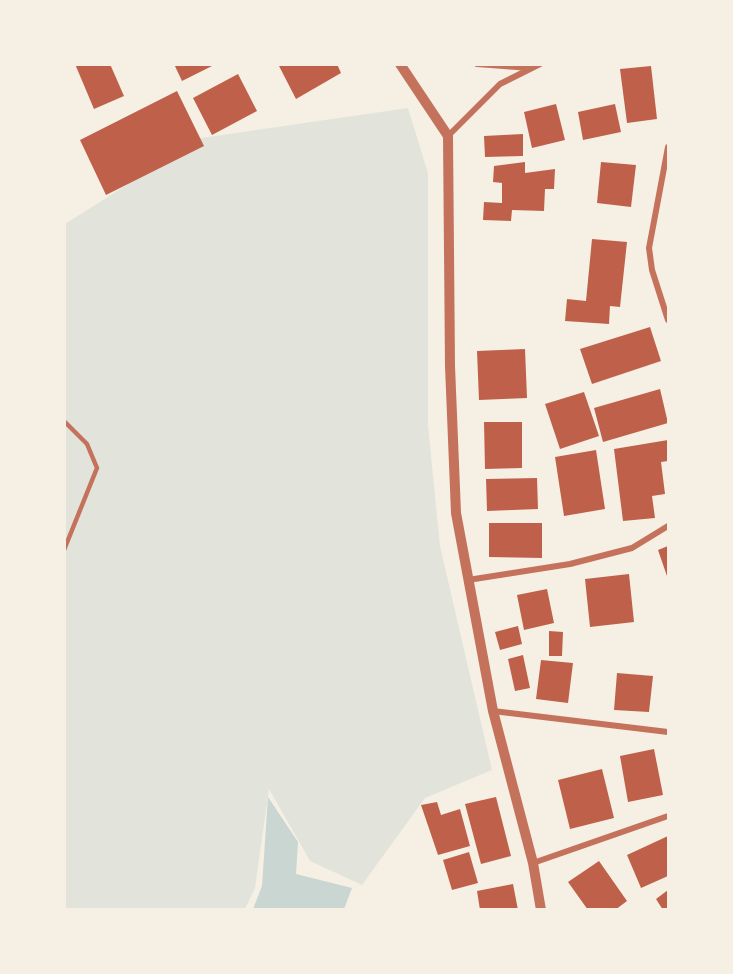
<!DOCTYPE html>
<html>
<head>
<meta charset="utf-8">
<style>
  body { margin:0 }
  #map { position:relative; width:733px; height:974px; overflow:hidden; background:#f6efe4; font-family:Helvetica,sans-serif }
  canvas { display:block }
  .frame { position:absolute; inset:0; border:66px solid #f6efe4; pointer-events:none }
</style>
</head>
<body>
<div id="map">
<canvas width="733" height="974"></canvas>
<div class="frame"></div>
</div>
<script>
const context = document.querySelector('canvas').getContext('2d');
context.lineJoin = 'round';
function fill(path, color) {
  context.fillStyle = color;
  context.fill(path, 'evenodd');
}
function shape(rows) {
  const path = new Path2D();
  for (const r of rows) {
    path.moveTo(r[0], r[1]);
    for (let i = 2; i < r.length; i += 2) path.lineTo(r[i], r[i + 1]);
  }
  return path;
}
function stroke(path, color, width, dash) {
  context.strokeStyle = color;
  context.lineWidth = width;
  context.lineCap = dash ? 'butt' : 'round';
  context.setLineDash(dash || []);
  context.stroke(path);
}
const green = shape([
  [408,108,428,173,428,425,440,546,492,770,425,798,362,885,310,861,269,789,255,888,245,909,65,910,65,224,201,138]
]);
const water = shape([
  [268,797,298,842,296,874,352,888,344,909,253,909,262,886]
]);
const building = shape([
  [75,64,110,64,124,96,94,109],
  [174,64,216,64,182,81],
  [278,64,337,64,341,73,296,99],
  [651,66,657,119,627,123,620,69],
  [238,74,257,111,212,135,193,98],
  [177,91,204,146,106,195,80,140],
  [556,104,565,140,532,148,524,112],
  [615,104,621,132,583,140,578,112],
  [523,134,523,156,485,157,484,136],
  [525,162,525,173,555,169,554,189,545,189,544,211,512,210,511,221,483,220,484,202,502,203,502,183,493,182,494,166],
  [601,162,636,165,631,207,597,203],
  [592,239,627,242,620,307,610,306,609,324,565,321,567,299,586,301],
  [650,327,661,361,592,384,580,349],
  [525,349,527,398,479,400,477,351],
  [660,389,668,423,603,442,594,408],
  [584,392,599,436,560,449,545,404],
  [484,422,522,422,522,468,485,469],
  [668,440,668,461,661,462,665,494,652,496,655,518,623,521,614,449],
  [596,450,605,509,564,516,555,457],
  [537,478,538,509,487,511,486,479],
  [489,523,542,523,542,558,489,557],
  [668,546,668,579,658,550],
  [629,574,634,622,590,627,585,579],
  [547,589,554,623,524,630,517,595],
  [518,626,522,644,500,650,495,632],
  [549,631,563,632,562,656,549,656],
  [523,655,530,688,515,691,508,659],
  [541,660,573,663,568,703,536,699],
  [617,673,653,676,649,712,614,710],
  [654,749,663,795,628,802,620,756],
  [602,769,614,818,570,829,558,780],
  [496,797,511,856,481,864,465,804],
  [437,802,441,815,460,809,470,846,438,855,421,805],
  [668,836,668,876,641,888,627,855],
  [469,852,478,883,452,890,443,860],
  [599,861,627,901,615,910,588,910,568,882],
  [513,884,518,910,480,910,477,891],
  [668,890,668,910,663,910,656,899]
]);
const service = shape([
  [64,421,87,444,97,468,64,550]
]);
const minor = shape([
  [477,64,530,68],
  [448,136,500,84,540,64],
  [668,147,649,248,652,270,668,320],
  [468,580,570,564,632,548,668,526],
  [493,711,668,732],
  [533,863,668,816]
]);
const tertiary = shape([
  [400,64,448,136,450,366,456,513,493,711,533,863,541,910]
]);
fill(green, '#e2e4dc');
fill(water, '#c9d6d2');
fill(building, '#bf614a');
stroke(service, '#c5725c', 4.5);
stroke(minor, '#c5725c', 6);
stroke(tertiary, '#c5725c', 10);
</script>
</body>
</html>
